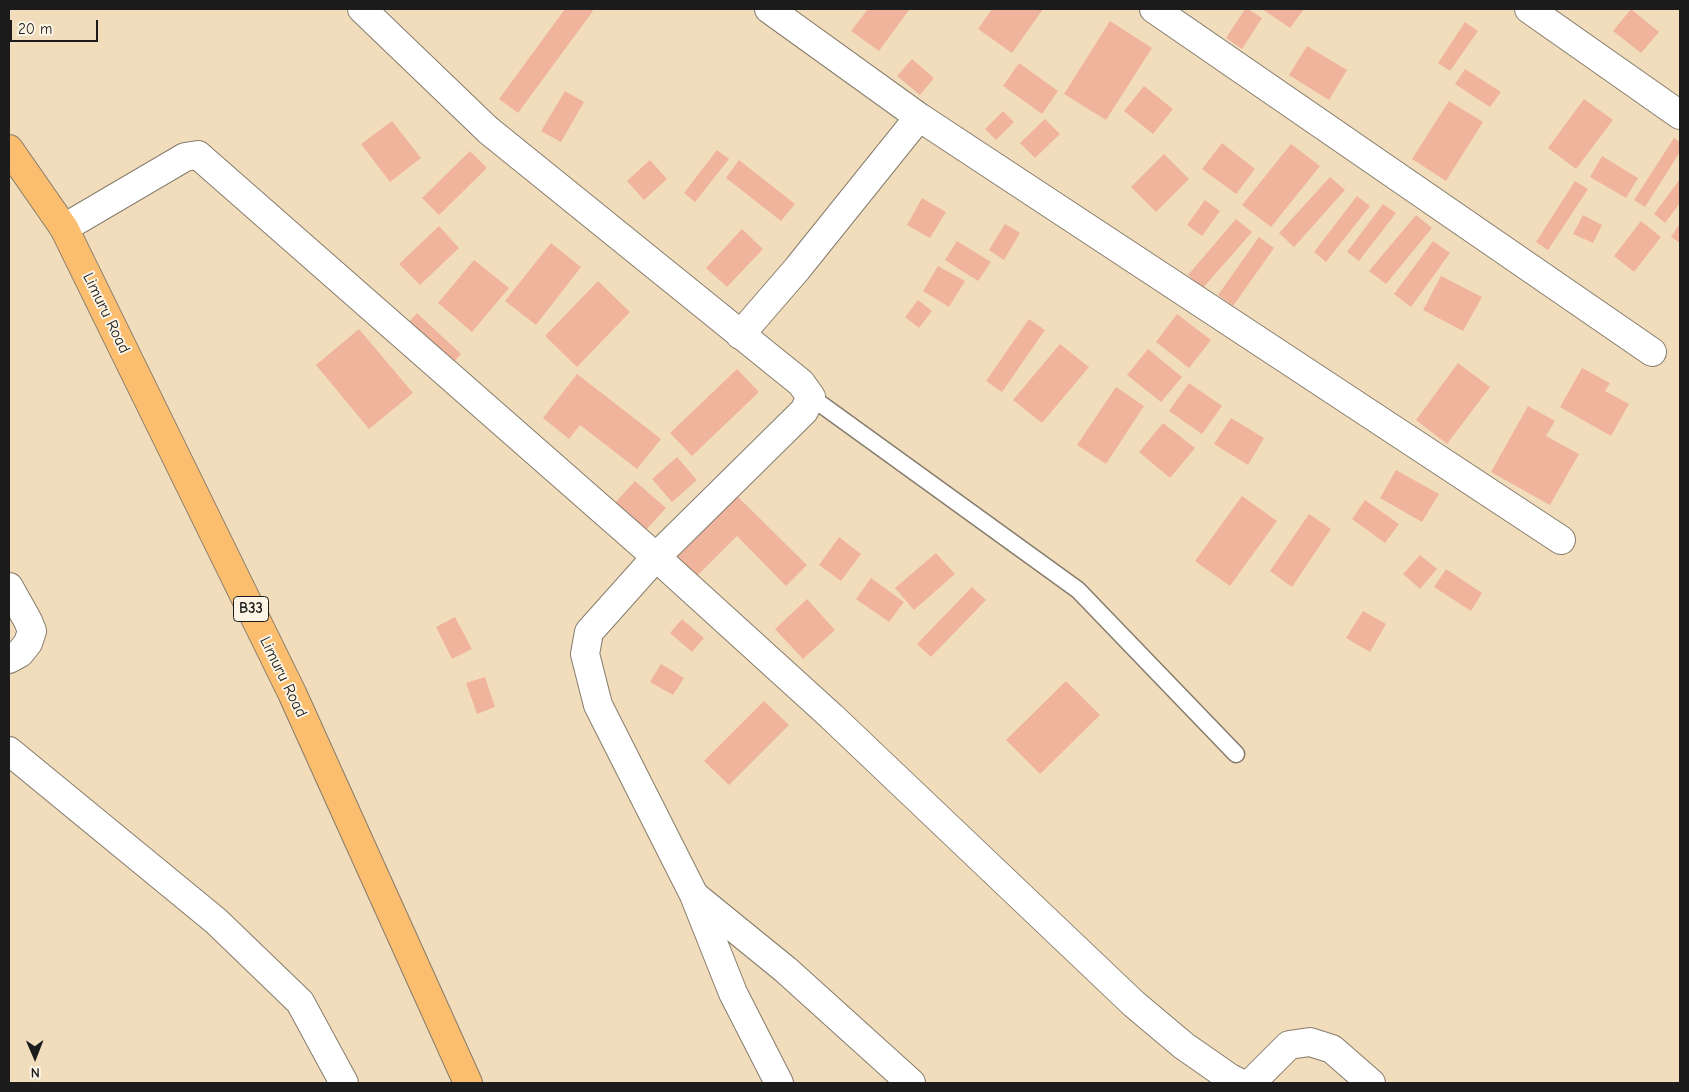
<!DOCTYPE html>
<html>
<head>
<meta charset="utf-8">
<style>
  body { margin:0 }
  #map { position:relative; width:1689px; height:1092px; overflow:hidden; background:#f1ddbc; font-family:"Comic Neue",sans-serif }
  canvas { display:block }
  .frame { position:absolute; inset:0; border:10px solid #1c1c1c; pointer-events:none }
  .north { position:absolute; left:10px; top:1032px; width:50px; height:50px; -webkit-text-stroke:4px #fcf5e5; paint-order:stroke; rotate:179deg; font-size:14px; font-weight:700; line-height:20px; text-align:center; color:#1c1c1c }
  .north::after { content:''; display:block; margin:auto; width:18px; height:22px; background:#1c1c1c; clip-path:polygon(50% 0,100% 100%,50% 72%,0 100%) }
  .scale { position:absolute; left:10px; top:20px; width:88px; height:22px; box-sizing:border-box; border:2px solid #1c1c1c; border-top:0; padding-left:6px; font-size:15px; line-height:18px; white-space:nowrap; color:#1c1c1c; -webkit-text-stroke:4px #fcf5e5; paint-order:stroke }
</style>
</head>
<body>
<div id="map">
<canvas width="1689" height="1092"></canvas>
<div class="frame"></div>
<div class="north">N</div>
<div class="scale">20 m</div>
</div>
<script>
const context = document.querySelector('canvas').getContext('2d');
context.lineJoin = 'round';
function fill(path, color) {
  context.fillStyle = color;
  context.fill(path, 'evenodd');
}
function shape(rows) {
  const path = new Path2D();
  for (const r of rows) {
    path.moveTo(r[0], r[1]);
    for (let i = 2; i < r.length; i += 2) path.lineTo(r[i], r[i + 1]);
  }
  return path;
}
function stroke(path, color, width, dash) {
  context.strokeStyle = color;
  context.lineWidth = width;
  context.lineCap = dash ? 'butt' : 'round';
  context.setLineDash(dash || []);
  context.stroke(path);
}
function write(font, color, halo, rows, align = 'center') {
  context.font = font + ' "Comic Neue",sans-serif';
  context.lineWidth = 4;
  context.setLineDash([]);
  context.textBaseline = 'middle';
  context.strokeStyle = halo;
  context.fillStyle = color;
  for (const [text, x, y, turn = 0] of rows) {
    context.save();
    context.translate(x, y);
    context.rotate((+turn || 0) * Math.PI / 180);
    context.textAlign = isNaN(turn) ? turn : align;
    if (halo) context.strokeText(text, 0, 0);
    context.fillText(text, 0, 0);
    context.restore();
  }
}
const building = shape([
  [565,9,590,9,593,11,518,113,499,99],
  [868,9,907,9,909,10,879,51,851,31],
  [992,9,1043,9,1012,53,978,29],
  [1245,9,1248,9,1262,18,1242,49,1226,38],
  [1262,9,1304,9,1290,28],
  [1631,9,1659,32,1641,53,1613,31],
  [1110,21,1152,48,1106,120,1064,94],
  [1465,22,1478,31,1450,71,1438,63],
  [1307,46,1347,70,1329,100,1289,75],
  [912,59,934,78,920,95,897,76],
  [1019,63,1058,91,1042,114,1003,86],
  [1465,69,1501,92,1490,107,1455,84],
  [1144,86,1173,109,1153,134,1124,111],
  [565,91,584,102,561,142,541,131],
  [1584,99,1613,120,1576,169,1548,148],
  [1449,101,1483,122,1446,181,1412,159],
  [1003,111,1014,122,996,140,985,129],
  [1045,119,1060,134,1035,158,1020,143],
  [392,121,421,158,390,182,361,144],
  [1674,138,1680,142,1680,152,1645,207,1634,200],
  [1222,143,1255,169,1236,194,1202,169],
  [1291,144,1320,166,1271,227,1242,205],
  [717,150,729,159,695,202,684,193],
  [470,151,487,168,439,215,422,198],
  [1164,154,1189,179,1156,212,1131,187],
  [1602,156,1638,178,1626,198,1590,177],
  [650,160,667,179,644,200,627,181],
  [739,160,795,204,781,221,726,178],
  [1330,177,1345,190,1294,247,1279,233],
  [1680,179,1680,203,1665,223,1654,214],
  [1575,181,1588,189,1548,250,1536,242],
  [1357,196,1370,206,1326,262,1314,252],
  [922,198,946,212,930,238,907,225],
  [1205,200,1220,211,1202,236,1187,225],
  [1383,204,1396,213,1359,261,1347,252],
  [1416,215,1432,228,1386,284,1369,271],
  [1583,215,1602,225,1593,243,1573,234],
  [1236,219,1252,232,1203,288,1188,275],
  [1641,221,1661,237,1634,272,1614,256],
  [1680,223,1680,243,1671,237],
  [1005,224,1020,233,1004,260,989,250],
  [439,226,459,248,420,285,399,264],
  [742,229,763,249,727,287,706,268],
  [1259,237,1274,248,1233,306,1218,295],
  [957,241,991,262,978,281,945,260],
  [1433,241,1450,253,1411,307,1394,294],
  [551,243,581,267,536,325,505,301],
  [474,260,509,288,472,332,438,303],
  [938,266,965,281,949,307,923,291],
  [1441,276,1482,297,1463,331,1423,310],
  [598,281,630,312,577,367,545,336],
  [918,300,932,311,919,328,905,317],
  [417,313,461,354,452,364,408,323],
  [1177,314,1211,340,1189,368,1156,342],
  [1029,319,1045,330,1002,392,986,381],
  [359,329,413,393,369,429,316,365],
  [1060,344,1089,367,1042,423,1013,400],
  [1148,349,1182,377,1161,402,1127,375],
  [1458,363,1490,387,1447,444,1416,420],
  [1582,368,1610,383,1605,391,1629,404,1611,436,1560,407],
  [737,369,759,392,692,456,670,433],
  [577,374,661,439,637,469,580,425,569,439,543,418],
  [1189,383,1222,406,1202,434,1169,411],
  [1116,387,1144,406,1106,464,1077,445],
  [1528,406,1555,421,1546,436,1579,454,1550,505,1491,472],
  [1231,418,1264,438,1248,465,1214,444],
  [1163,423,1195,448,1170,478,1139,452],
  [677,457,697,480,672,502,652,479],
  [1396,470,1439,494,1422,522,1380,498],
  [635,481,666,508,644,532,613,505],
  [731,490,807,565,786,586,737,536,695,578,669,552],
  [1242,496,1277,521,1230,586,1195,561],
  [1365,500,1399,524,1385,543,1352,519],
  [1309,514,1331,529,1292,587,1270,571],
  [839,537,861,554,841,581,819,565],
  [936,553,955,574,914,610,895,588],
  [1420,555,1437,569,1420,589,1403,574],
  [1446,569,1482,593,1471,611,1434,587],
  [871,578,904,602,889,622,856,599],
  [972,587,986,600,931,657,917,644],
  [807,599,835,630,803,659,775,629],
  [1363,611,1386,624,1370,652,1346,638],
  [455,617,472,649,452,659,436,627],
  [682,619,704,638,692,652,670,633],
  [661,664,684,678,673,695,650,682],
  [485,677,495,707,477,714,466,683],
  [1066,681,1100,715,1040,774,1006,740],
  [764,701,789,725,729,785,704,761]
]);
const service = shape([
  [811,397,1078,590,1236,754]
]);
const minor = shape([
  [362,9,488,130,801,383,811,397,804,411,656,557,589,632,585,654,598,705,694,895,733,993,779,1083],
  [769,9,919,117,1561,540],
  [1154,9,1652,352],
  [1529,9,1680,115],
  [64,228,185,157,198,155,656,557,831,716,1134,1004,1184,1046,1230,1078,1240,1083],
  [740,335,797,269,919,117],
  [9,587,28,621,32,631,28,643,20,653,9,659],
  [9,751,216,921,300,1002,344,1083],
  [695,896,786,970,911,1083],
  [1251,1083,1289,1045,1310,1042,1332,1049,1371,1083]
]);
const trunk = shape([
  [9,149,64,228,292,693,468,1083]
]);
const shields = [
  [251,609,35]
];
const shieldNames = [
  ["B33",251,609]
];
const streetNames = [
  ["Limuru Road",106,313,64],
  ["Limuru Road",283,677,64]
];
fill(building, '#f0b49d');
stroke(service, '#867c6c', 19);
stroke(minor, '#867c6c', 30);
stroke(trunk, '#867c6c', 30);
stroke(service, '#fff', 16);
stroke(minor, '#fff', 28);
stroke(trunk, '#fbbd6e', 28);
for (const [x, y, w] of shields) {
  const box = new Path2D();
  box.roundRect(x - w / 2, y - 12.5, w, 25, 4);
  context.fillStyle = '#fcf5e5';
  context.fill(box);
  stroke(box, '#1c1c1c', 1);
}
write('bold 15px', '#1c1c1c', null, shieldNames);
write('16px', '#1c1c1c', '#fcf5e5', streetNames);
</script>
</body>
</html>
